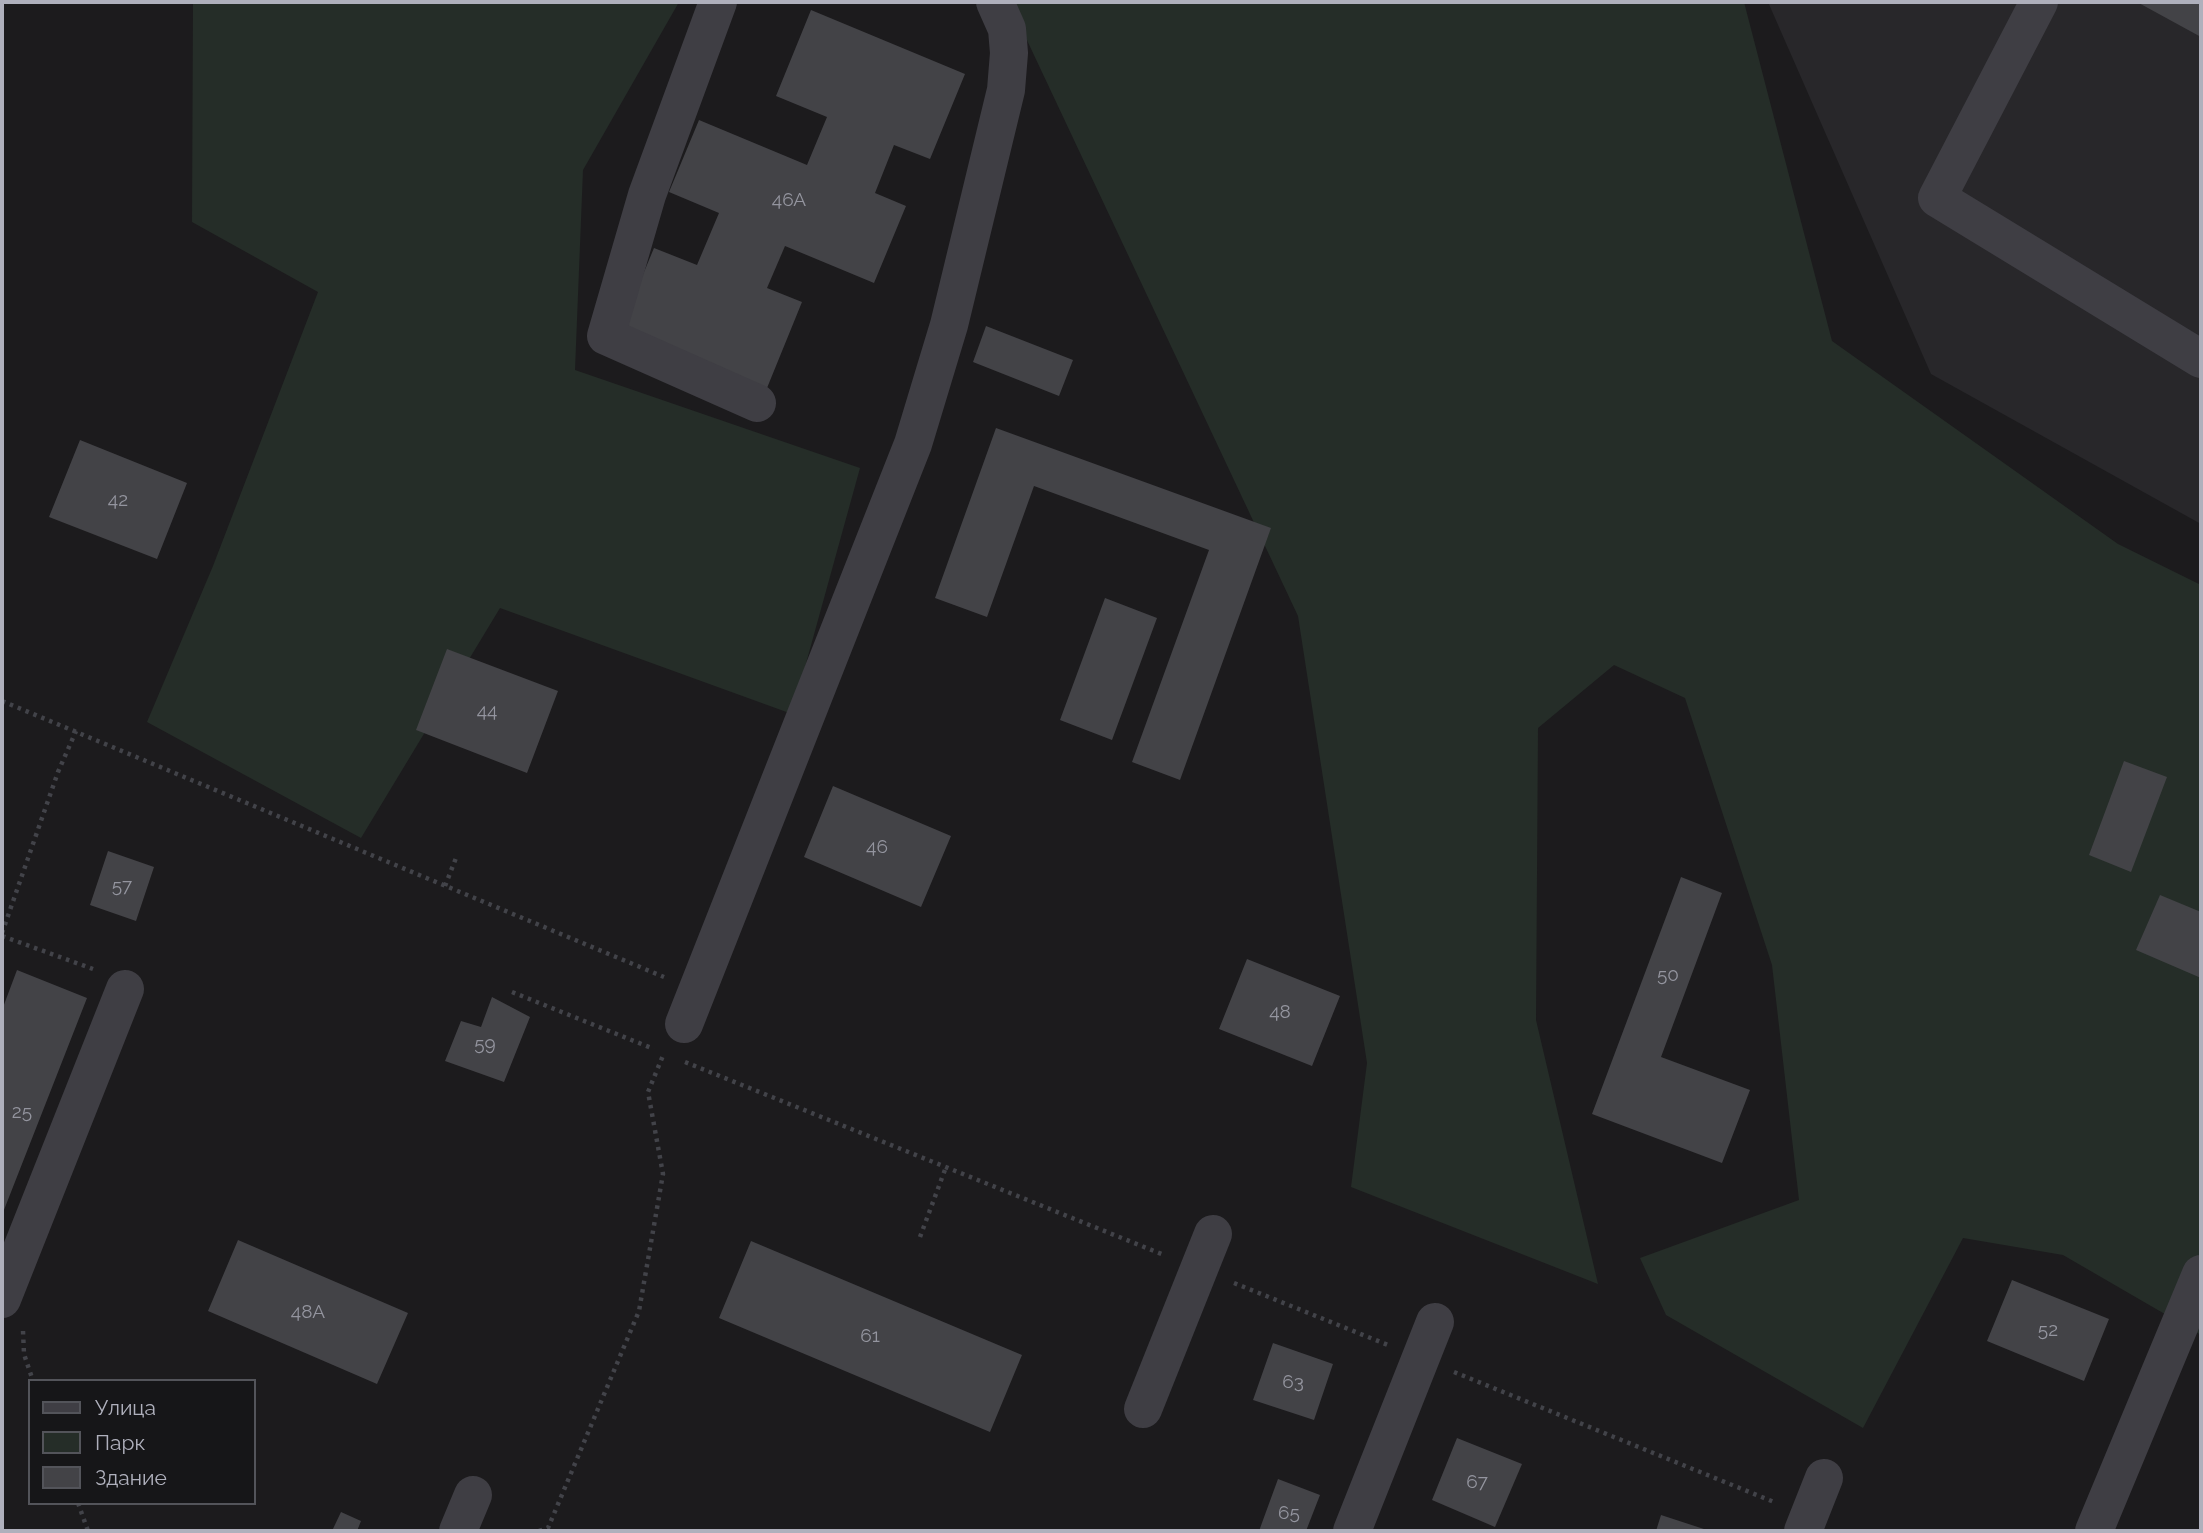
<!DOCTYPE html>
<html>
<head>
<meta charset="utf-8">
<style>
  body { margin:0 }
  #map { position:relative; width:2203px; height:1533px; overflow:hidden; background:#1c1b1d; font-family:Raleway,sans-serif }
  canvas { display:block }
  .frame { position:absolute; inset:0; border:4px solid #afb0bc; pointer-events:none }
  .legend { position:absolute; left:28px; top:1379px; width:228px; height:126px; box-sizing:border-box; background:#161618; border:2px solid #53545a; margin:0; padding:9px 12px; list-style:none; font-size:21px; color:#afb0bc }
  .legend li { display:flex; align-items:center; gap:14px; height:35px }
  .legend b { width:35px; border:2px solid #53545a }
</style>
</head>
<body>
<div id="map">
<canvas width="2203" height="1533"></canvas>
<div class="frame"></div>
<ul class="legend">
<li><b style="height:9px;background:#3f3e44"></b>Улица</li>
<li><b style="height:19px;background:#252d28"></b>Парк</li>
<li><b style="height:19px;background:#434347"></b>Здание</li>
</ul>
</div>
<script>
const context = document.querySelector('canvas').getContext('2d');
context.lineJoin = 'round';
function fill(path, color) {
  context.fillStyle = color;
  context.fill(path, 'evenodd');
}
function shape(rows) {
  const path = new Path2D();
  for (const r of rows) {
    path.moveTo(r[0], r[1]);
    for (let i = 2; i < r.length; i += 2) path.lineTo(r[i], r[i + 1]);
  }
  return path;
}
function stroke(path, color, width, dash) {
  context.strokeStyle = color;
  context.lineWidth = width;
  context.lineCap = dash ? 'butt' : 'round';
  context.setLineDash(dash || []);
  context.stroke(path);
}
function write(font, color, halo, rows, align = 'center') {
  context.font = font + ' Raleway,sans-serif';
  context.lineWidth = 5;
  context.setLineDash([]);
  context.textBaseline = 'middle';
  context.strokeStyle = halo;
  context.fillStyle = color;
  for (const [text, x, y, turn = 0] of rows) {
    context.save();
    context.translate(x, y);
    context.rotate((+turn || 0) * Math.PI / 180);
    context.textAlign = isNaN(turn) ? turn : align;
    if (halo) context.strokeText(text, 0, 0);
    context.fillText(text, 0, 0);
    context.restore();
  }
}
const built = shape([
  [1768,2,2201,2,2201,524,1931,374]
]);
const green = shape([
  [193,2,679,2,583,170,575,370,860,468,792,714,500,608,361,838,147,722,213,566,318,292,192,222],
  [1009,2,1744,2,1832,341,2118,544,2201,585,2201,1335,2063,1255,1963,1238,1863,1428,1666,1315,1640,1258,1799,1200,1772,965,1685,698,1614,665,1538,728,1536,1020,1598,1284,1351,1187,1367,1063,1298,616]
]);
const building = shape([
  [2137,2,2201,2,2201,37],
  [811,10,965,74,930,159,894,145,875,193,906,206,874,283,785,246,767,288,802,302,767,388,621,327,654,248,697,265,719,213,669,192,699,120,807,165,827,117,776,96],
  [986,326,1073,360,1059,396,973,362],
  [996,428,1271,528,1180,780,1132,762,1209,550,1034,486,987,617,935,598],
  [80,440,187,483,157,559,49,517],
  [1105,598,1157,618,1112,740,1060,720],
  [447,649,558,691,527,773,416,730],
  [2124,761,2167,777,2131,872,2089,855],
  [833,786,951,836,921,907,804,857],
  [108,851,154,867,136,921,90,905],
  [1681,877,1722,893,1661,1057,1750,1090,1722,1163,1592,1114],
  [2160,895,2201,912,2201,978,2136,950],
  [1247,959,1340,996,1312,1066,1219,1029],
  [17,970,87,998,2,1215,2,1010],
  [492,997,530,1017,504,1082,445,1061,461,1021,481,1027],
  [238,1240,408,1313,377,1384,208,1311],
  [751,1241,1022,1355,990,1432,719,1318],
  [2012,1280,2109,1319,2084,1381,1987,1341],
  [1273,1343,1333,1364,1314,1420,1253,1400],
  [1457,1438,1522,1464,1495,1527,1432,1500],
  [1278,1479,1320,1495,1306,1531,1259,1531],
  [341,1512,361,1521,357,1531,332,1531],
  [1661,1515,1710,1531,1656,1531]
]);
const path = shape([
  [2,701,664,977],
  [445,886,456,858],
  [2,933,58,772,76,731],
  [2,936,93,969],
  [512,992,654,1049],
  [685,1062,1164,1255],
  [920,1237,946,1167],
  [1234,1283,1388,1345],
  [23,1331,24,1354,33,1381],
  [1454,1372,1774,1502],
  [78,1503,88,1531],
  [539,1531,548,1528,639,1311,663,1174,648,1092,664,1053]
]);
const minor = shape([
  [718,2,647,195,606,336,757,403],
  [2039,2,1937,198,2201,359],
  [684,1024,913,444,949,325,1006,90,1009,53,1007,29,995,2],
  [2,1299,125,989],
  [1143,1409,1213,1234],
  [458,1531,473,1495],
  [1352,1531,1435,1322],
  [1803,1531,1824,1478],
  [2094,1531,2201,1274]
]);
const numberNames = [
  ["46А",789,200],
  ["42",118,500],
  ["44",487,711],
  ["46",877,847],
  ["57",122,886],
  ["50",1668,975],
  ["48",1280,1012],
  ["59",485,1044],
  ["25",22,1112],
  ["48А",308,1312],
  ["52",2048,1330],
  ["61",870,1336],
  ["63",1293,1382],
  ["67",1477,1482],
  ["65",1289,1513]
];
fill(built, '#28272a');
fill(green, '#252d28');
fill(building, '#434347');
stroke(path, '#424349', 4.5, [3.5, 5]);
stroke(minor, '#3f3e44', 38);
write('19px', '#94959f', null, numberNames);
</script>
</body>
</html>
